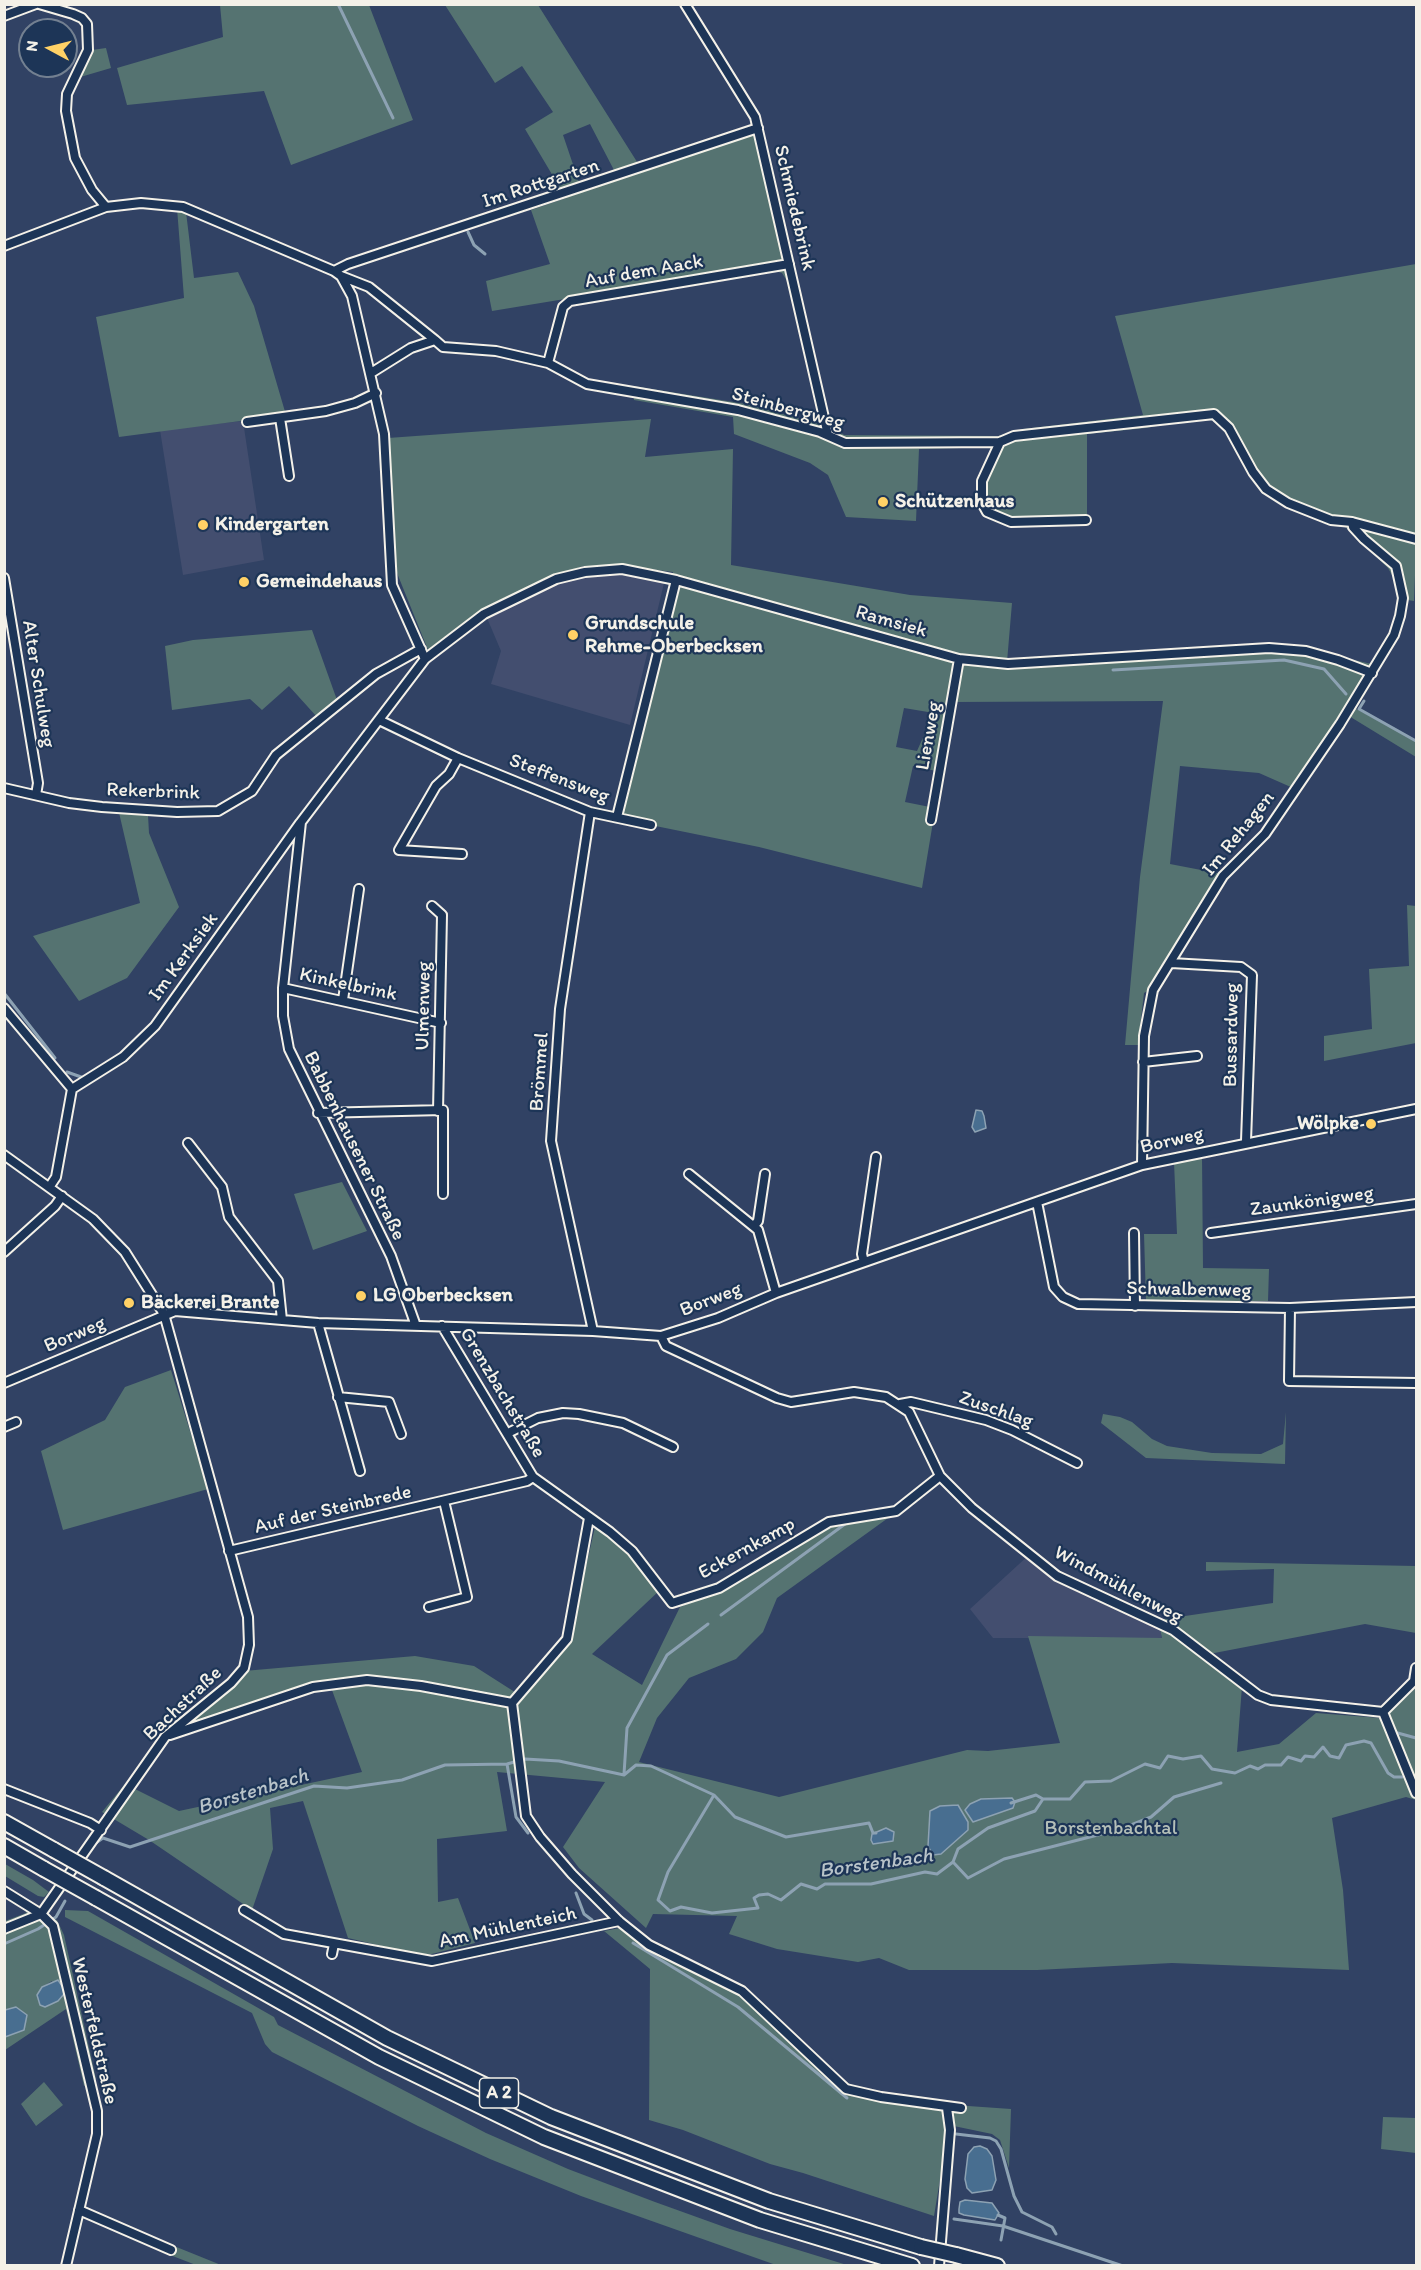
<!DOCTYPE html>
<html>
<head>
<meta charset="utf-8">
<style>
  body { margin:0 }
  #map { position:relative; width:1421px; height:2270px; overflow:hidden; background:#314264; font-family:Itim,sans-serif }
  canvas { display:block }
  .frame { position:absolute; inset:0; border:6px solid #f4f1e8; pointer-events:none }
  .north { position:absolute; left:18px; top:18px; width:60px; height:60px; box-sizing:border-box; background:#1d3557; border:2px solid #738091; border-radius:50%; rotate:277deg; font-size:16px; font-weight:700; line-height:24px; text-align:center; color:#f4f1e8 }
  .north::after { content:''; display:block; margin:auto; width:21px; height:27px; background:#ffd166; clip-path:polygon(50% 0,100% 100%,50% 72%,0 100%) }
</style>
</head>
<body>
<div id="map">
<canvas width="1421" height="2270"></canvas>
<div class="frame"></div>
<div class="north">N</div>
</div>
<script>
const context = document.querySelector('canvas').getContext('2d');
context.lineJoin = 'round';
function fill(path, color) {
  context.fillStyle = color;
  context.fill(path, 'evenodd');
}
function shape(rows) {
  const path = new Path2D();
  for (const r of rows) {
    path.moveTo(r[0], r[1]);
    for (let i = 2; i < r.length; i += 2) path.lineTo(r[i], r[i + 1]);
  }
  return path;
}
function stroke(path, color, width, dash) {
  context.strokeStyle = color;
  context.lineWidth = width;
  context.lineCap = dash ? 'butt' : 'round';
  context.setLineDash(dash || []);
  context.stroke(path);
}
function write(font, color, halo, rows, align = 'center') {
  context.font = font + ' Itim,sans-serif';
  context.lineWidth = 4.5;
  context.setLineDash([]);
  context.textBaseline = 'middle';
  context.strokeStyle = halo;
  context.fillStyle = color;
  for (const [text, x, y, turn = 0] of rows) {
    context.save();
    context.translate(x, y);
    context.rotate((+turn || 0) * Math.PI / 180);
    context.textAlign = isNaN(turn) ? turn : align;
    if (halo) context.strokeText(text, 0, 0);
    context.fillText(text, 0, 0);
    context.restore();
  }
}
const built = shape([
  [243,421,264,560,183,575,160,430],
  [621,573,665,579,630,725,491,684,501,651,487,618,525,597,559,583,585,576],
  [1030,1554,1059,1574,1158,1620,1162,1638,993,1638,970,1609]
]);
const green = shape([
  [220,5,369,5,413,120,291,165,264,91,127,105,117,68,223,37],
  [445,5,538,5,639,165,748,128,752,121,680,5,689,5,760,117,831,424,844,435,998,436,1023,429,1143,415,1115,316,1416,264,1416,550,1414,601,1401,599,1398,586,1388,568,1343,525,1285,505,1264,491,1229,430,1212,416,1146,428,1087,434,1087,518,1010,520,988,510,983,487,1001,447,919,449,916,521,846,517,828,475,810,463,734,434,733,417,634,400,633,386,746,404,819,424,822,423,789,284,782,273,775,271,572,305,571,298,492,311,486,281,550,264,531,210,566,198,525,129,553,112,522,66,495,83],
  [590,124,615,172,580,185,563,135],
  [106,48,111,68,77,78,92,50],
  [177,208,186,212,194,278,238,272,254,306,286,415,119,437,96,317,184,298],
  [651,419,645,457,733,449,731,565,910,595,1012,603,1007,662,1014,665,1112,663,1306,649,1376,665,1349,705,1416,741,1416,757,1344,713,1293,788,1259,773,1180,766,1170,864,1227,875,1151,989,1144,993,1138,1045,1125,1045,1140,877,1163,701,953,702,922,888,759,847,616,818,673,572,624,566,584,566,547,578,482,612,428,650,395,568,388,438],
  [904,708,934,713,917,751,896,747],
  [913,766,936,771,930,807,905,802],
  [312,630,337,700,317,717,289,686,262,710,250,699,172,710,165,646,193,640],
  [117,804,154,808,148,815,149,833,179,907,127,978,79,1001,33,936,140,903],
  [1407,905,1416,906,1416,1043,1324,1061,1324,1036,1372,1029,1369,969,1409,966],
  [1202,1155,1203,1268,1269,1269,1268,1301,1146,1301,1144,1234,1177,1234,1174,1162],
  [342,1182,367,1231,313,1250,294,1194],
  [171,1370,208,1489,63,1530,41,1451,105,1420,125,1387],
  [1286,1412,1285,1464,1146,1458,1101,1423,1103,1414,1120,1417,1132,1422,1152,1439,1167,1446,1212,1453,1261,1454,1283,1444],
  [895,1513,777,1598,763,1632,736,1659,689,1678,657,1718,639,1762,779,1797,967,1750,988,1751,1060,1743,1028,1636,1162,1638,1158,1620,1273,1603,1274,1569,1206,1571,1206,1562,1416,1566,1416,1633,1365,1624,1204,1655,1242,1686,1237,1752,1279,1744,1316,1713,1381,1718,1416,1685,1416,1800,1406,1797,1332,1818,1343,1890,1349,1970,1172,1963,1037,1970,909,1970,879,1958,858,1962,777,1949,729,1934,737,1916,653,1914,646,1928,579,1868,563,1847,605,1782,497,1772,507,1831,437,1839,438,1902,458,1898,475,1943,424,1956,348,1938,303,1801,270,1808,273,1849,252,1910,149,1840,102,1812,125,1784,179,1811,362,1772,329,1682,172,1732,244,1671,415,1656,474,1666,521,1696,569,1642,595,1527,632,1554,660,1590,592,1654,642,1685,680,1607,719,1591,832,1522],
  [5,1864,33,1880,49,1892,44,1897,38,1896,5,1876],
  [28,1907,57,1920,64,1935,96,2079,84,2086,66,2009,5,2050,5,2037,24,2030,10,2008,5,2010,5,1921,26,1913],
  [52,1981,58,2001,45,2007,40,2005,37,1995,42,1987],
  [65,1910,88,1911,274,2017,278,2025,486,2133,568,2169,655,2202,730,2229,847,2265,776,2265,581,2196,490,2159,418,2126,272,2052,265,2044,252,2013,65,1917],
  [620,1928,650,1950,740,1992,837,2078,859,2088,954,2105,1011,2109,1009,2168,1000,2140,992,2134,949,2125,934,2216,803,2173,770,2164,683,2130,649,2120,650,1969,604,1931],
  [44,2082,63,2105,36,2126,21,2104],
  [1383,2117,1416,2118,1416,2153,1381,2149],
  [174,2246,221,2265,196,2265,170,2255]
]);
const water = shape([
  [976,1110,982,1111,984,1116,986,1128,975,1132,972,1127,976,1110],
  [1012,1798,1015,1802,1013,1808,973,1822,965,1810,970,1804,981,1799,1012,1798],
  [958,1805,968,1822,968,1830,941,1854,933,1855,928,1846,930,1811,940,1806,958,1805],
  [886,1828,894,1832,893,1841,873,1844,871,1840,872,1834,886,1828],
  [58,1980,64,1989,64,1994,58,2001,45,2007,40,2005,37,1995,42,1987,58,1980],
  [16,2007,27,2015,24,2030,5,2037,5,2010,16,2007],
  [980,2146,987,2149,992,2156,996,2180,992,2190,972,2193,967,2188,965,2179,968,2154,974,2147,980,2146],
  [965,2200,992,2203,999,2213,995,2220,964,2215,959,2213,959,2209,960,2202,965,2200]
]);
const stream = shape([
  [338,4,393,118],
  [468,232,474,245,485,254],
  [1113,670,1284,660,1324,669,1346,694],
  [1364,701,1359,709,1416,741],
  [4,993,55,1058],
  [67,1072,84,1078],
  [721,1615,845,1524],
  [1394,1732,1416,1738],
  [507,1764,516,1817,528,1833],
  [624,1774,627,1728,667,1655,708,1624],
  [714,1795,735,1817,786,1837,869,1823,873,1833,876,1833],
  [1011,1803,1036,1795,1043,1799],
  [93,1845,103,1838,130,1847,314,1786,347,1788,402,1780,445,1765,507,1764,525,1759,559,1761,624,1775,636,1765,651,1766,714,1795,668,1872,658,1900,670,1911,681,1907,712,1913,758,1908,754,1898,759,1895,768,1894,781,1900,801,1884,817,1889,825,1884,871,1884,925,1872,937,1874,953,1862,958,1849,988,1828,1035,1811,1043,1799,1070,1799,1085,1782,1111,1781,1145,1764,1160,1768,1168,1756,1183,1759,1201,1756,1212,1769,1235,1773,1250,1766,1258,1769,1265,1765,1281,1765,1288,1757,1301,1761,1305,1756,1314,1757,1323,1747,1330,1756,1339,1758,1346,1745,1364,1741,1371,1743,1388,1773,1394,1777,1402,1777],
  [953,1862,968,1878,1004,1859,1121,1829,1151,1817,1174,1797,1221,1783],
  [576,1893,584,1914,592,1920],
  [633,1943,738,2007,847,2098],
  [4,1944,38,1929,56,1917,65,1901],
  [956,2134,990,2138,996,2141,1001,2149,1014,2196,1022,2212,1052,2227,1056,2234],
  [998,2215,1005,2218,1001,2240],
  [954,2219,1003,2226,1123,2266]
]);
const minor = shape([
  [39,4,73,14,82,18,87,24,88,50,67,94,66,111,75,158,92,190,106,207],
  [685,4,755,117,828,435],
  [4,16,36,4],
  [4,246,106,207,141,203,183,207,334,271,341,276,352,296,384,434,392,585,425,659],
  [334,271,348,264,758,128],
  [341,276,369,287,435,340],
  [548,363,563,307,570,301,789,264],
  [371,373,411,348,435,340,443,347,496,351,548,363,587,384,738,410,820,432,845,443,1000,442,1014,436,1214,414,1229,428,1253,472,1266,489,1288,503,1331,520,1352,522,1416,539],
  [280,418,289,476],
  [247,422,326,411,355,403,376,393],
  [1000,442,982,481,982,503,987,512,1011,522,1086,520],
  [4,578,38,783,36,795],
  [379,720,458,758,590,812,651,825],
  [458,758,449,774,436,786,399,850,462,854],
  [4,788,69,803,102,807,177,812,218,811,252,791,276,755,376,674,421,649],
  [590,812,560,1009,551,1141,593,1331],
  [617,817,676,580],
  [931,820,959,659],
  [432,906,442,915,438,1111],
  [1171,963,1241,967,1252,975,1246,1141],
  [283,988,441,1023],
  [343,1000,359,889],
  [4,1008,72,1089],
  [1143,1062,1197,1056],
  [318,1113,443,1110,443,1194],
  [188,1143,222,1187,229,1217,278,1281,282,1320],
  [4,1155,93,1219,125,1252,164,1314,248,1617,249,1645,244,1668,231,1683,165,1737,41,1914,4,1929],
  [1142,1165,1144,1036,1153,990,1223,876,1265,834,1340,724,1394,635,1400,616,1403,598,1396,566,1364,539,1353,527,1352,522],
  [689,1174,758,1230,776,1293],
  [50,1186,56,1177,72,1089,123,1057,155,1026,300,823],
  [1037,1202,1054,1287,1063,1297,1078,1304,1290,1308,1416,1302],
  [754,1226,758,1221,765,1174],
  [1134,1233,1135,1306],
  [1211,1233,1416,1204],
  [4,1252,55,1206,62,1196],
  [864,1262,862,1254,876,1157],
  [1290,1308,1289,1381,1416,1383],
  [318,1323,360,1471],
  [416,1326,391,1256,289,1049,283,1016,283,988,301,822,425,659,484,614,556,579,585,572,622,569,676,580,959,659,1008,664,1269,648,1306,651,1338,660,1372,673],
  [442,1326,533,1477,610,1532,632,1551,672,1603,719,1588,829,1522,896,1511,940,1476],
  [661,1336,666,1346,777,1398,791,1402,854,1392,886,1397,909,1412,940,1476,972,1508,1057,1576,1173,1630,1258,1695,1271,1700,1383,1712],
  [4,1383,175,1311,318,1323,593,1331,661,1336,718,1318,776,1293,1142,1165,1416,1109],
  [338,1397,389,1402,401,1434],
  [900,1404,911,1402,986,1420,1012,1430,1077,1463],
  [4,1427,16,1422],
  [508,1433,538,1418,563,1413,579,1414,623,1423,673,1447],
  [589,1518,567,1639,512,1703,526,1816,540,1837,572,1874,619,1921,649,1945,742,1991,846,2089,881,2097,961,2108],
  [229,1551,527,1481,533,1477],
  [429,1607,467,1597,444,1501],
  [1383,1712,1416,1793],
  [1383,1712,1414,1681,1416,1668],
  [170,1735,313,1687,367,1680,421,1686,512,1703],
  [4,1789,90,1823,101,1830],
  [4,1891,41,1914,53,1926,97,2111,97,2134,66,2266],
  [244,1910,284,1934,432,1961,619,1921],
  [332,1954,334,1944],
  [79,2210,171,2250],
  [939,2266,950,2130,947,2108]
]);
const motorway = shape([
  [4,1822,54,1850],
  [4,1846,44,1869],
  [104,1878,387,2038,551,2117,769,2201,921,2247],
  [96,1898,379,2057,544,2137,760,2220,912,2266],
  [956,2255,997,2266]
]);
const motorwayBridge = shape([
  [54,1850,104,1878],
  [44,1869,96,1898],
  [921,2247,956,2255]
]);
const markers = [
  [883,502,6,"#ffd166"],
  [203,525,6,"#ffd166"],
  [244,582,6,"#ffd166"],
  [573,635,6,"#ffd166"],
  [1371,1124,6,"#ffd166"],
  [361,1296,6,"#ffd166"],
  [129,1303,6,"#ffd166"]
];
const shields = [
  [499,2093,39]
];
const shieldNames = [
  ["A 2",499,2093]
];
const streetNames = [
  ["Im Rottgarten",541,184,-18],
  ["Schmiedebrink",794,208,77],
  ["Auf dem Aack",644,272,-10],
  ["Steinbergweg",788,409,15],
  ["Ramsiek",891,622,16],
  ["Alter Schulweg",38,684,81],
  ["Lienweg",929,736,-80],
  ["Steffensweg",559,779,21],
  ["Rekerbrink",153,792,2],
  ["Im Rehagen",1239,834,-51],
  ["Im Kerksiek",184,957,-54],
  ["Kinkelbrink",348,985,12],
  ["Ulmenweg",424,1006,-89],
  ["Bussardweg",1232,1035,-89],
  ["Brömmel",540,1072,-86],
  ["Borweg",1172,1141,-13],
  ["Babbenhausener Straße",354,1146,64],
  ["Zaunkönigweg",1312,1202,-8],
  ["Schwalbenweg",1189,1290,1],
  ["Borweg",711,1300,-21],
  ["Borweg",75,1335,-23],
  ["Grenzbachstraße",502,1393,59],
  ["Zuschlag",996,1410,19],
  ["Auf der Steinbrede",333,1510,-13],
  ["Eckernkamp",747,1549,-29],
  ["Windmühlenweg",1118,1585,28],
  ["Bachstraße",183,1704,-43],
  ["Am Mühlenteich",508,1928,-12],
  ["Westerfeldstraße",94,2031,77]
];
const poiNames = [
  ["Schützenhaus",895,502],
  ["Kindergarten",215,525],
  ["Gemeindehaus",256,582],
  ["Grundschule",585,624],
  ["Rehme-Oberbecksen",585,647],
  ["Wölpke",1359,1124,"right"],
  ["LG Oberbecksen",373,1296],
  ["Bäckerei Brante",141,1303]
];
const parkNames = [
  ["Borstenbachtal",1111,1829]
];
const waterNames = [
  ["Borstenbach",253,1792,-17],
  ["Borstenbach",876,1864,-8]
];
fill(built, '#434e6f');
fill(green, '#557371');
fill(water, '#486e90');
stroke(water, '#8da2b3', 1.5);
stroke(stream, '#8da2b3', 3);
stroke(minor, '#f4f1e8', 12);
stroke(motorway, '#f4f1e8', 18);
stroke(minor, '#1d3557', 8);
stroke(motorway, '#1d3557', 14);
stroke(motorwayBridge, '#f4f1e8', 18, []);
stroke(motorwayBridge, '#1d3557', 14);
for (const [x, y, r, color] of markers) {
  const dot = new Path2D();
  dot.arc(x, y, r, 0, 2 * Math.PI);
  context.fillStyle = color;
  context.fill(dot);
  stroke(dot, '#1d3557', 2);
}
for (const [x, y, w] of shields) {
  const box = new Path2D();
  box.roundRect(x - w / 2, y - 15, w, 30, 4.5);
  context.fillStyle = '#1d3557';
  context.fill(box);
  stroke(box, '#f4f1e8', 1.5);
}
write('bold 18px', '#f4f1e8', null, shieldNames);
write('20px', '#f4f1e8', '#1d3557', streetNames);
write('bold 20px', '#f4f1e8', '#1d3557', poiNames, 'left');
write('20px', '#b4bfb8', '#1d3557', parkNames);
write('italic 21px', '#b8c3c9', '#1d3557', waterNames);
</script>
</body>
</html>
